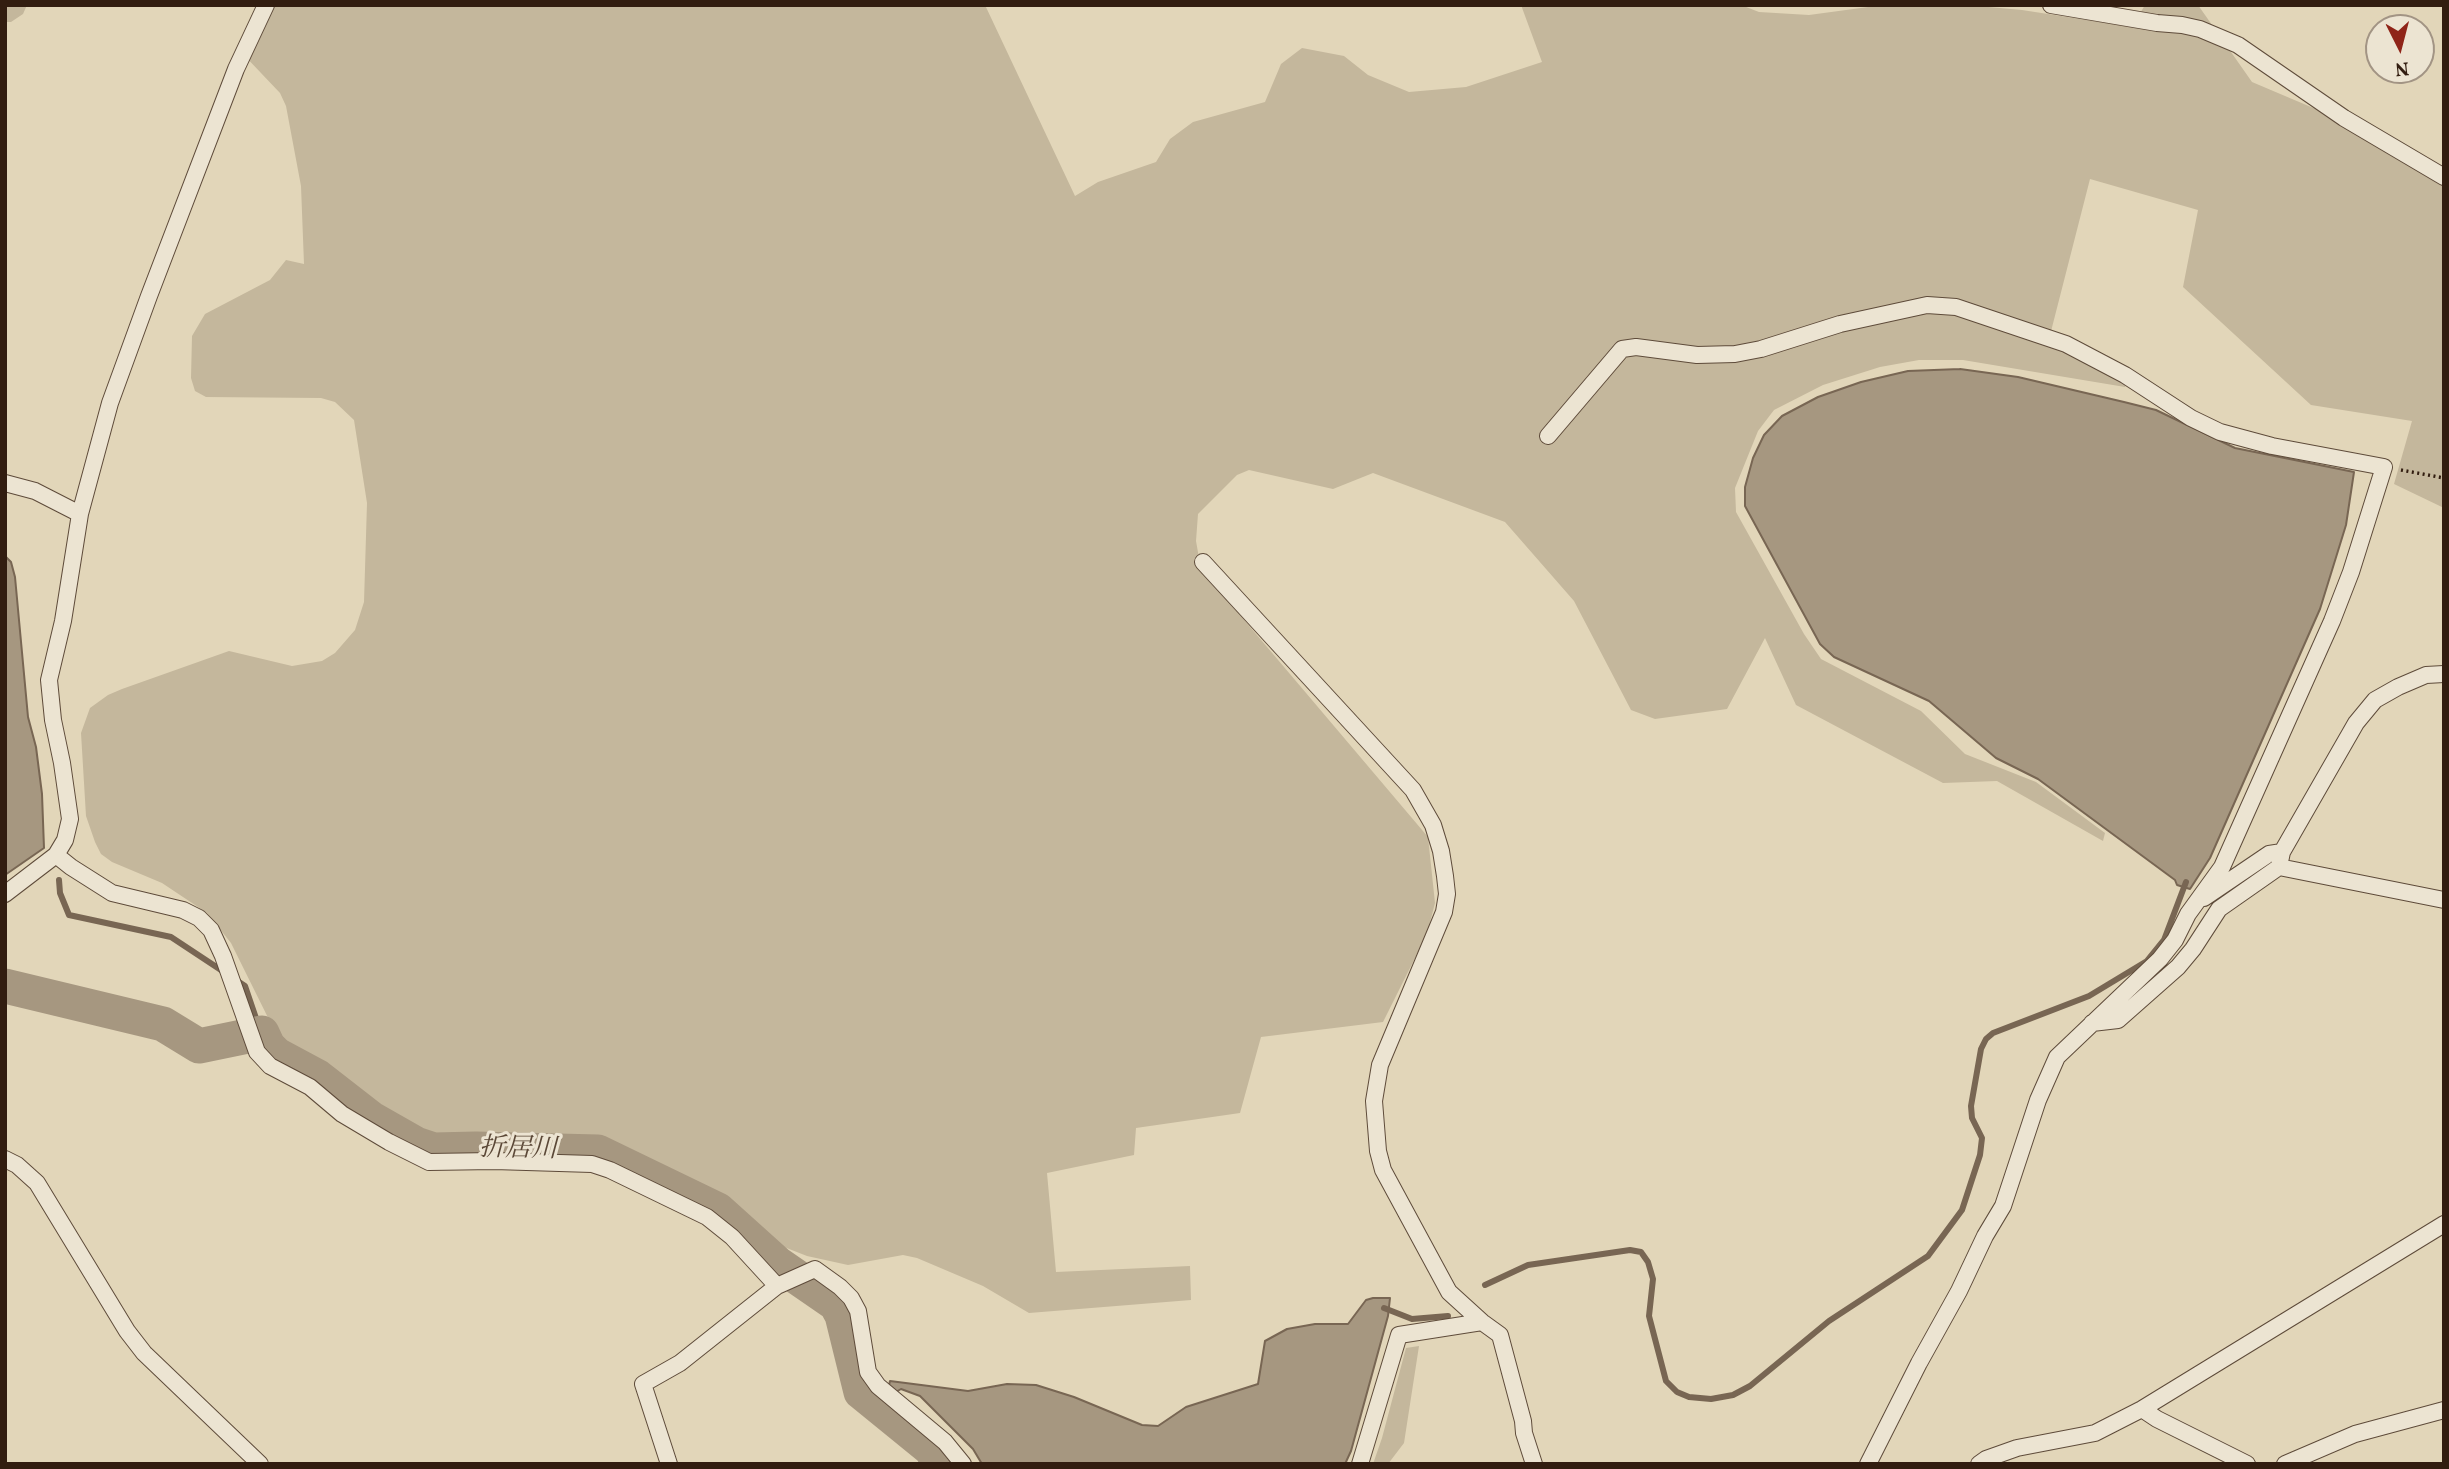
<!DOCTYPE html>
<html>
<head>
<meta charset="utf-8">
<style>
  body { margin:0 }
  #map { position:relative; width:2449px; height:1469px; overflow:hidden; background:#e2d6b9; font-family:Vollkorn,serif }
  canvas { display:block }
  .frame { position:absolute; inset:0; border:7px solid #321d10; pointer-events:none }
  .north { position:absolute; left:2365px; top:14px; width:70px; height:70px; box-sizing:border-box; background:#ece4d2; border:2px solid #a29484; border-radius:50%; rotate:174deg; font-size:19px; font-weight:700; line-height:28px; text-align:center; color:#321d10 }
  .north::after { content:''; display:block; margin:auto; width:24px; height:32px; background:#8f2418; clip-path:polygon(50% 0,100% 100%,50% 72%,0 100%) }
</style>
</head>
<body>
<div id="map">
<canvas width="2449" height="1469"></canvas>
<div class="frame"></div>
<div class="north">N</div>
</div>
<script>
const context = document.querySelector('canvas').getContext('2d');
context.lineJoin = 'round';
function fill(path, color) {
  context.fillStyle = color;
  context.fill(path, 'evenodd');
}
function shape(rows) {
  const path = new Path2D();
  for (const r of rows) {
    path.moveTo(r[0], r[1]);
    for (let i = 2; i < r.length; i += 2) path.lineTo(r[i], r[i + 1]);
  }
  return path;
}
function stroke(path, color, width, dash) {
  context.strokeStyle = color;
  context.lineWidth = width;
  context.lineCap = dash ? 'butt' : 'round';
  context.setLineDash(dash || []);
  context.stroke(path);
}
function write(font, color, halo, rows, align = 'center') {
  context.font = font + ' Vollkorn,"Noto Serif JP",serif';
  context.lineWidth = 6;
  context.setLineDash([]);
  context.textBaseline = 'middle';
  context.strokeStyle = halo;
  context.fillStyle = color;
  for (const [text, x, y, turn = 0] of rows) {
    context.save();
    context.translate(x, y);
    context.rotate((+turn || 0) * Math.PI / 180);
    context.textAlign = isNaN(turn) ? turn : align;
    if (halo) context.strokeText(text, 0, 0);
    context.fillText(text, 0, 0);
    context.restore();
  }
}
const green = shape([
  [5,5,27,5,23,14,11,22,5,22],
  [273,5,985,5,1075,196,1098,182,1156,162,1170,139,1193,122,1265,102,1281,64,1302,48,1344,56,1368,75,1409,92,1466,87,1542,62,1521,5,1741,5,1759,12,1809,15,1883,5,1966,5,2022,10,2132,27,2145,5,2198,5,2252,82,2344,121,2444,182,2444,508,2394,484,2412,421,2311,405,2183,287,2198,210,2090,179,2048,343,2127,383,2125,387,1963,360,1919,360,1880,367,1823,385,1774,410,1758,431,1735,488,1736,512,1804,634,1821,659,1921,711,1965,754,2036,782,2105,833,2103,841,1997,781,1943,783,1796,705,1765,638,1727,709,1655,719,1631,710,1574,601,1505,522,1373,473,1333,489,1249,470,1237,475,1198,514,1196,541,1201,569,1428,837,1435,903,1427,934,1383,1022,1261,1037,1240,1113,1136,1128,1134,1155,1047,1173,1056,1272,1190,1266,1191,1300,1029,1313,983,1286,917,1258,903,1255,848,1265,807,1256,756,1236,717,1202,595,1147,482,1143,439,1145,377,1118,315,1068,286,1054,231,943,207,913,162,883,112,862,101,854,95,842,86,816,81,733,90,708,108,695,122,689,229,651,292,666,322,661,335,653,355,630,364,602,367,503,354,420,335,402,321,398,206,397,195,391,191,378,192,336,205,314,270,280,286,260,304,264,301,186,286,106,280,93,242,53],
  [1419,1346,1404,1443,1388,1464,1373,1464,1382,1438,1406,1348]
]);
const water = shape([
  [1960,369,2018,377,2124,402,2156,410,2235,448,2354,472,2346,525,2320,609,2210,858,2190,889,2177,885,2175,880,2038,779,1996,758,1929,701,1834,657,1820,644,1745,506,1745,487,1753,458,1764,435,1782,416,1818,397,1861,382,1908,371,1960,369],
  [5,556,11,562,15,577,28,717,36,747,42,794,44,848,5,875,5,556],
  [1373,1298,1390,1298,1388,1316,1351,1451,1345,1464,982,1464,973,1449,920,1396,901,1389,896,1392,889,1385,890,1381,968,1391,1007,1384,1036,1385,1074,1397,1142,1425,1158,1426,1186,1407,1258,1384,1265,1341,1287,1329,1315,1324,1348,1324,1366,1300,1373,1298]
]);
const stream = shape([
  [59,880,60,893,69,915,171,937,224,972],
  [236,980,245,986,261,1033],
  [1485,1285,1528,1265,1630,1250,1641,1252,1648,1262,1653,1279,1649,1316,1666,1381,1677,1392,1689,1397,1711,1399,1733,1395,1750,1386,1829,1321,1928,1256,1962,1210,1980,1155,1982,1138,1972,1118,1971,1106,1981,1049,1986,1039,1993,1033,2089,996,2147,961,2164,940,2186,882],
  [1384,1308,1412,1319,1448,1316]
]);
const river = shape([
  [5,986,163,1024,199,1046,262,1033,268,1046,277,1055,318,1077,372,1119,416,1144,434,1150,476,1149,598,1152,718,1210,778,1264,836,1304,842,1315,861,1392,931,1449,940,1464]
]);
const path = shape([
  [2401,470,2444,478]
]);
const minor = shape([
  [2051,5,2157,23,2182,25,2200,29,2238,45,2344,118,2444,177],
  [1548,436,1622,349,1636,347,1697,355,1735,354,1761,349,1840,324,1927,305,1956,307,2066,344,2125,375,2191,418,2220,432,2272,446,2384,467,2351,572,2332,621,2222,867,2188,914,2175,940,2160,959,2057,1057,2038,1100,2003,1206,1985,1236,1959,1291,1919,1363,1868,1464],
  [5,483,35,491,80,514],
  [1203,562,1413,790,1433,825,1441,851,1445,876,1447,894,1444,912,1380,1065,1374,1101,1378,1151,1383,1170,1449,1292,1482,1322,1500,1335,1523,1421,1524,1433,1534,1464],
  [56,855,71,867,112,893,183,910,199,918,211,930,223,956,257,1052,270,1066,310,1087,342,1114,389,1142,429,1162,494,1161,592,1164,610,1170,707,1217,732,1237,777,1286],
  [2279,867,2444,900],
  [5,894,56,855,65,840,70,819,62,763,53,720,49,680,63,621,80,514,110,403,149,296,236,69,266,5],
  [2204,898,2269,854,2282,852],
  [2092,1023,2118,1020,2178,967,2193,949,2219,909,2279,867,2282,852,2356,723,2375,700,2398,687,2426,675,2444,674],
  [5,1159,17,1165,37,1183,127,1331,144,1353,260,1464],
  [2142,1409,2157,1419,2247,1464],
  [669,1464,643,1384,680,1363,777,1286,815,1269,840,1287,851,1298,858,1311,868,1372,878,1386,945,1442,963,1464],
  [1360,1464,1399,1335,1482,1322],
  [1979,1464,1986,1459,2017,1448,2095,1433,2142,1409,2444,1224],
  [2285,1464,2355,1434,2444,1410]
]);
const waterNames = [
  ["折居川",518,1151,1]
];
fill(green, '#c4b79c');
fill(water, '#a69780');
stroke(water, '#786653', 2);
stroke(stream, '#786653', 6);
stroke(river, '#a69780', 35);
stroke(minor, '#5e4b3a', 18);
stroke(path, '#321d10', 3.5, [2, 3.5]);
stroke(minor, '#ece4d2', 16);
write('italic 26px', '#5b4837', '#ece4d2', waterNames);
</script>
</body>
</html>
